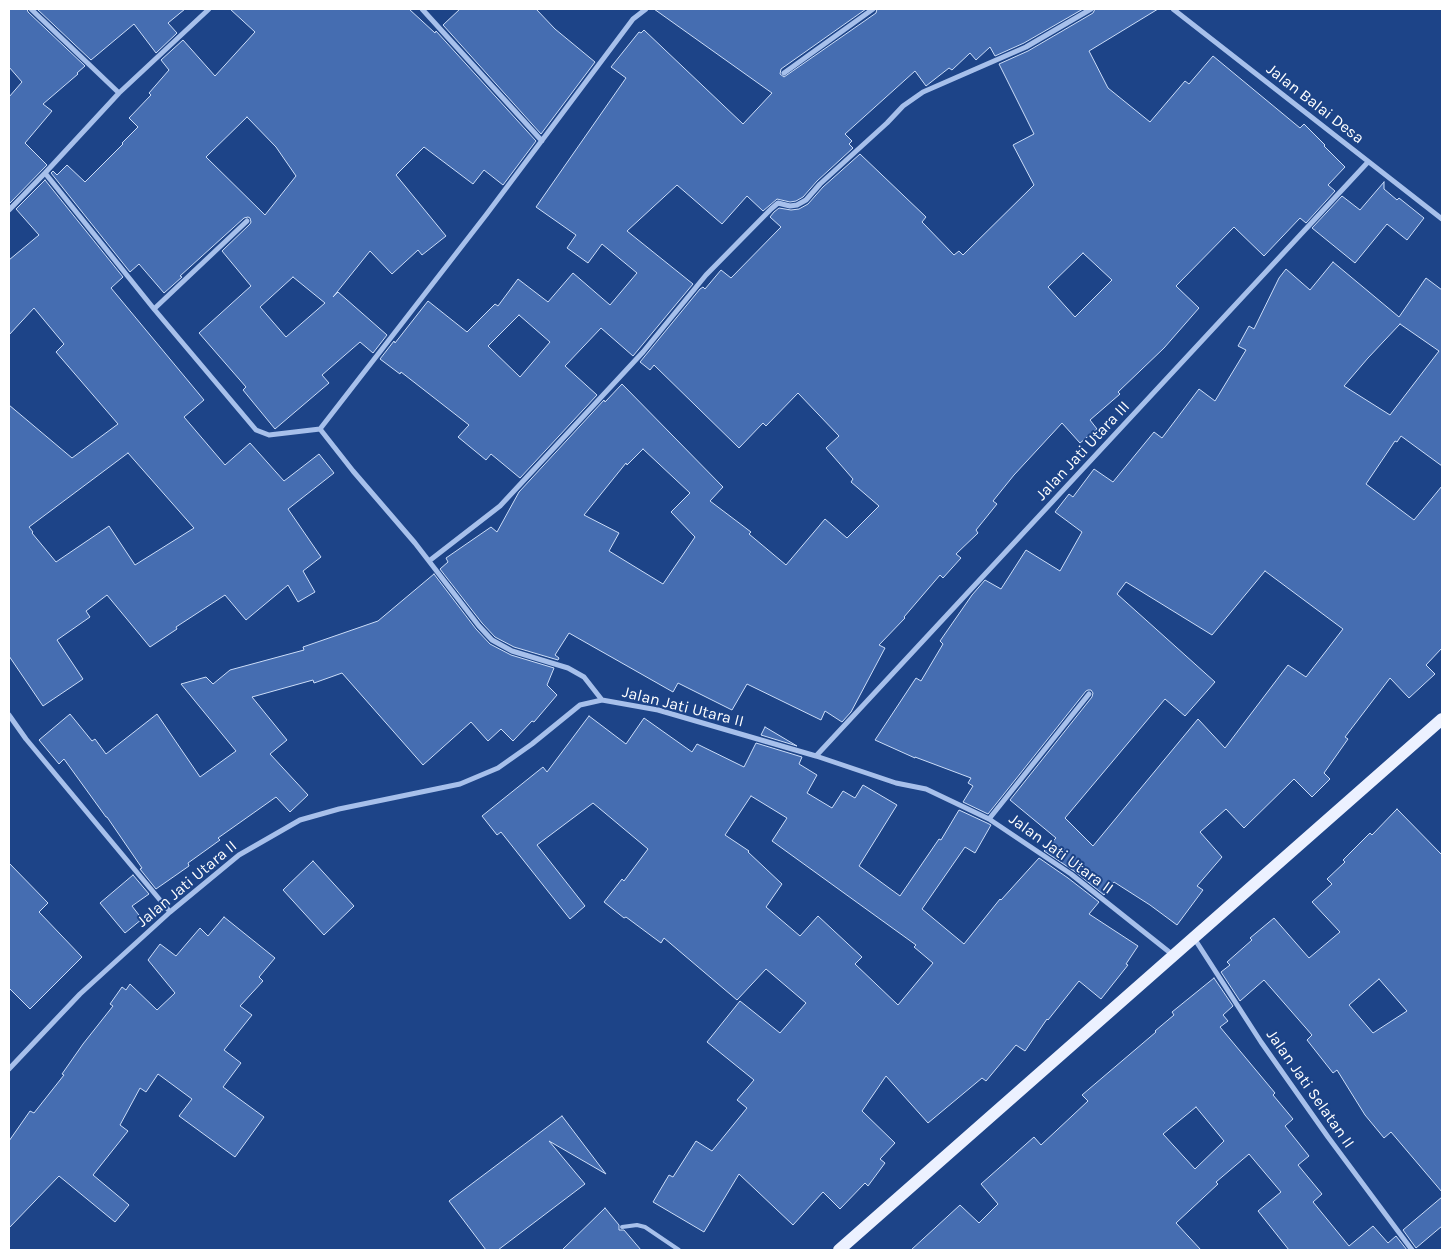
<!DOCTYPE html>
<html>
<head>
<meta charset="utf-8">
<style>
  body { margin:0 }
  #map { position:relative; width:1451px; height:1259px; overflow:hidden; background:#1d4488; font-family:Karla,sans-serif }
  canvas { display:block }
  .frame { position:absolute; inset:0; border:10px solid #fff; pointer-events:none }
</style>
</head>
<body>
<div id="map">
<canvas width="1451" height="1259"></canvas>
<div class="frame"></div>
</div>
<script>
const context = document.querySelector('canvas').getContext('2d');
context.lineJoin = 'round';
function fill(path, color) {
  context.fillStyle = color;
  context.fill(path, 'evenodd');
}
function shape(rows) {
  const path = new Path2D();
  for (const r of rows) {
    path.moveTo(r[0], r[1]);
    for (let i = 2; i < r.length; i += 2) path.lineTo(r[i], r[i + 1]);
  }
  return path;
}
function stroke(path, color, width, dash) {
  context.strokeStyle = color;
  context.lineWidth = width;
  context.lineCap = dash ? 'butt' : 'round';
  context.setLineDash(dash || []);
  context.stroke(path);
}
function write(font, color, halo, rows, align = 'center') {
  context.font = font + ' Karla,sans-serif';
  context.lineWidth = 4;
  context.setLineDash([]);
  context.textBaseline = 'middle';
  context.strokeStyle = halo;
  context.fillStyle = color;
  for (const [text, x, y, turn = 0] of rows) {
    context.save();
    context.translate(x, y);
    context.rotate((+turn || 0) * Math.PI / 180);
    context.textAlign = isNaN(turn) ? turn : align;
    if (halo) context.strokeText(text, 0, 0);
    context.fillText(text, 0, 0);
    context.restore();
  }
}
const building = shape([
  [9,9,27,9,28,12,85,66,77,73,78,74,43,104,52,111,25,143,47,165,10,203,9,202,9,97,22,82,9,67,9,9],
  [37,9,185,9,168,23,177,33,156,53,134,24,91,60,37,9],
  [230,9,409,9,435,33,436,31,536,141,503,185,484,170,473,184,424,147,396,175,446,236,422,255,418,250,392,274,370,251,333,297,338,292,387,335,373,353,360,342,322,375,329,383,275,429,243,390,246,387,199,333,251,286,222,251,250,224,251,222,250,218,248,217,244,218,180,276,182,277,164,293,139,264,130,272,51,173,53,171,57,175,67,165,85,182,123,144,122,143,138,127,129,118,151,95,149,93,169,70,161,60,183,40,215,76,255,32,230,9],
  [247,117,276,147,296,176,265,215,206,157,247,117],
  [293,277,325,303,286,337,260,307,293,277],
  [460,9,536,9,555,29,595,62,541,134,443,25,460,9],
  [654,9,866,9,781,69,780,74,784,77,876,13,877,9,1083,9,1024,43,995,56,990,47,976,60,970,53,952,70,949,68,926,86,915,71,845,134,852,141,849,144,853,148,817,181,803,197,796,201,790,202,777,199,763,211,747,196,722,224,677,185,627,231,693,284,633,356,601,328,565,366,597,395,520,478,491,454,486,460,458,437,469,425,401,372,400,374,380,359,394,341,395,343,428,301,467,332,495,304,498,306,518,279,548,302,573,273,610,305,637,273,602,244,588,263,567,248,576,235,536,207,626,78,611,67,639,32,641,33,644,30,743,124,772,93,654,9],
  [519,315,550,342,520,377,488,346,519,315],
  [1095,9,1158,9,1089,51,1108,88,1150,122,1185,81,1189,84,1213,56,1300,128,1304,124,1325,145,1324,146,1345,167,1328,185,1335,191,1306,223,1300,218,1264,256,1234,227,1176,286,1199,308,1164,348,1118,392,1120,394,1090,420,1097,429,1080,443,1062,423,1014,475,993,501,997,504,976,530,978,533,956,554,961,558,943,578,940,575,904,617,905,618,879,645,885,648,851,712,842,722,825,711,821,720,747,684,732,710,678,683,673,692,569,633,555,655,559,658,558,660,514,647,495,637,482,623,440,569,448,562,446,558,491,527,497,532,519,492,604,400,605,402,622,384,723,487,710,501,751,532,749,534,786,565,825,519,847,538,879,506,851,482,853,479,826,448,839,436,798,393,766,426,763,423,739,448,654,365,650,370,640,362,700,289,703,287,705,289,721,270,731,278,781,227,770,217,774,212,779,208,791,210,799,209,808,204,823,187,860,154,926,217,922,222,954,255,959,251,963,255,1034,185,1013,145,1034,134,999,64,1028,51,1093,13,1095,9],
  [1083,253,1112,280,1075,317,1048,287,1083,253],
  [643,449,690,493,671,512,695,537,663,584,609,551,619,533,584,515,626,463,627,465,643,449],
  [45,180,123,277,111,288,204,400,184,417,225,465,250,443,284,481,319,454,334,473,288,509,321,557,303,571,315,592,298,602,288,585,246,620,225,595,176,627,177,629,150,647,107,595,86,611,90,617,57,640,83,679,43,706,9,656,9,405,72,458,118,424,56,352,64,344,34,308,9,335,9,260,39,235,16,209,45,180],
  [128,453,194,528,135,565,109,526,56,562,32,533,33,532,29,527,128,453],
  [1384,182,1384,189,1397,200,1399,198,1424,218,1407,240,1387,224,1355,263,1312,228,1342,196,1360,210,1384,182],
  [1333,262,1399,317,1426,278,1442,290,1442,466,1401,436,1397,442,1395,441,1366,484,1414,520,1442,486,1442,648,1426,665,1435,674,1409,698,1390,678,1345,737,1348,739,1324,773,1330,779,1312,797,1294,779,1244,828,1226,809,1200,832,1222,857,1197,886,1203,890,1177,925,1150,905,1114,882,1104,895,1074,871,1044,851,1056,838,1010,800,1092,697,1093,693,1091,690,1088,690,1086,691,988,814,963,802,973,786,968,783,971,778,915,757,915,758,875,740,916,678,921,681,943,644,940,641,972,595,985,580,1001,589,1026,550,1060,571,1082,532,1055,512,1069,494,1073,497,1094,469,1113,482,1154,432,1162,438,1199,389,1215,401,1246,350,1238,346,1249,326,1254,329,1279,278,1286,269,1310,290,1333,262],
  [1400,324,1439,351,1390,415,1344,386,1368,358,1400,324],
  [1265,571,1343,629,1306,677,1288,665,1225,748,1198,719,1093,846,1065,818,1165,699,1185,716,1215,682,1117,594,1126,582,1212,635,1265,571],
  [434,574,476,629,490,644,511,655,554,668,547,685,557,695,534,722,532,721,513,741,501,729,488,741,471,722,423,765,342,673,314,683,313,680,252,697,287,740,270,754,308,795,290,812,276,797,218,838,220,840,188,863,189,866,156,889,140,869,142,868,107,817,106,817,64,759,59,764,39,740,70,714,92,741,95,739,106,754,157,714,200,777,236,751,181,684,206,677,213,684,230,670,304,650,303,647,378,621,434,574],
  [589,716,626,744,644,718,692,752,697,744,744,767,756,743,802,757,799,764,817,775,807,793,832,808,843,791,855,798,863,785,897,805,859,866,900,896,939,839,941,840,959,810,987,823,991,825,975,853,965,847,922,909,964,944,1000,899,1001,900,1039,858,1068,878,1099,902,1089,914,1138,946,1126,964,1128,965,1101,999,1079,981,1048,1020,1047,1019,1025,1051,1016,1045,986,1081,982,1078,928,1123,886,1076,862,1111,895,1143,880,1159,885,1163,868,1186,865,1183,840,1209,823,1192,793,1225,739,1174,704,1232,653,1202,669,1175,673,1177,696,1141,712,1151,747,1108,737,1100,754,1080,707,1042,740,1001,780,1033,806,1003,766,969,737,1000,664,938,661,943,626,917,624,918,604,902,622,879,624,881,648,849,593,803,537,845,585,906,570,919,501,832,497,835,482,816,543,767,547,772,589,716],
  [751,796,787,818,772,841,916,945,914,947,933,963,898,1005,855,964,862,957,818,916,800,936,766,907,782,884,748,852,749,851,725,835,751,796],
  [765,727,797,746,761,735,765,727],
  [1397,809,1442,855,1442,1192,1391,1132,1384,1138,1365,1115,1337,1070,1333,1073,1307,1040,1312,1035,1264,980,1240,1001,1221,972,1230,965,1227,962,1252,940,1250,938,1274,918,1309,958,1340,932,1312,902,1332,884,1327,879,1345,862,1343,860,1370,833,1372,835,1397,809],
  [1379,979,1407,1011,1373,1033,1349,1005,1379,979],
  [313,861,354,906,324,935,283,890,313,861],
  [9,863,48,903,39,912,82,957,30,1009,9,988,9,863],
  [133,875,149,894,132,906,142,919,125,933,100,903,133,875],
  [224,917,275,958,259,977,263,981,240,1006,252,1015,224,1050,241,1063,223,1087,264,1117,235,1157,179,1116,192,1099,158,1074,146,1092,140,1088,120,1125,128,1131,93,1175,129,1205,115,1222,59,1176,9,1228,9,1141,30,1111,34,1113,64,1075,62,1074,83,1044,113,1006,110,1004,122,987,126,990,130,984,157,1010,175,993,148,960,160,944,176,956,200,928,208,936,224,917],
  [1214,978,1233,1006,1223,1015,1228,1021,1220,1027,1275,1093,1273,1095,1293,1119,1285,1126,1309,1156,1298,1165,1322,1194,1313,1202,1349,1246,1373,1226,1388,1243,1396,1236,1407,1250,1289,1250,1258,1211,1281,1192,1249,1154,1216,1182,1218,1184,1176,1223,1201,1250,911,1250,960,1205,979,1223,998,1204,981,1184,1034,1137,1041,1145,1088,1101,1082,1095,1156,1032,1155,1031,1174,1015,1172,1012,1214,978],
  [1196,1107,1224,1141,1195,1169,1163,1134,1196,1107],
  [562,1116,606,1174,549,1141,585,1184,498,1250,486,1250,449,1201,562,1116],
  [1442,1197,1442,1226,1416,1248,1403,1230,1442,1197],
  [605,1208,619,1225,619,1230,624,1230,641,1250,562,1250,605,1208]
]);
const lane = shape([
  [622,1227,637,1225,645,1227,679,1250]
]);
const street = shape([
  [31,9,119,93],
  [422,9,542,141],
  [1173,9,1442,219],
  [784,73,873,9],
  [45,173,154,309,256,430,269,435,320,429],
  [9,210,45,173,119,93,209,9],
  [154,309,247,221],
  [429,561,500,506,643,352,706,275,771,209,778,203,790,206,797,205,806,200,820,184,887,123,903,106,923,92,1026,47,1091,9],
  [602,700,584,677,568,668,512,651,492,640,479,626,415,543,353,471,320,429,486,215,633,19,646,9],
  [9,715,26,739,170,912],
  [816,756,1368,162],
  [989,819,1089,694],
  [1194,938,1261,1042,1328,1137,1412,1250],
  [9,1069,80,994,170,912,239,855,300,820,339,809,460,784,498,768,532,744,580,705,602,700,658,710,816,756,896,783,926,789,989,819,1071,874,1173,955]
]);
const primary = shape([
  [839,1250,1442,719]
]);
const streetNames = [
  ["Jalan Balai Desa",1315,104,38],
  ["Jalan Jati Utara III",1083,451,-47],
  ["Jalan Jati Utara II",683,707,14],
  ["Jalan Jati Utara II",1061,854,36],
  ["Jalan Jati Utara II",187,884,-40],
  ["Jalan Jati Selatan II",1310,1089,55]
];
fill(building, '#456db1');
stroke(building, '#ccddf8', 1);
stroke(lane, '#a7c0eb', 4);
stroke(street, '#a7c0eb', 5);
stroke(primary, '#ecf1ff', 12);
write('16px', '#fff', '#1d4488', streetNames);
</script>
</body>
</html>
